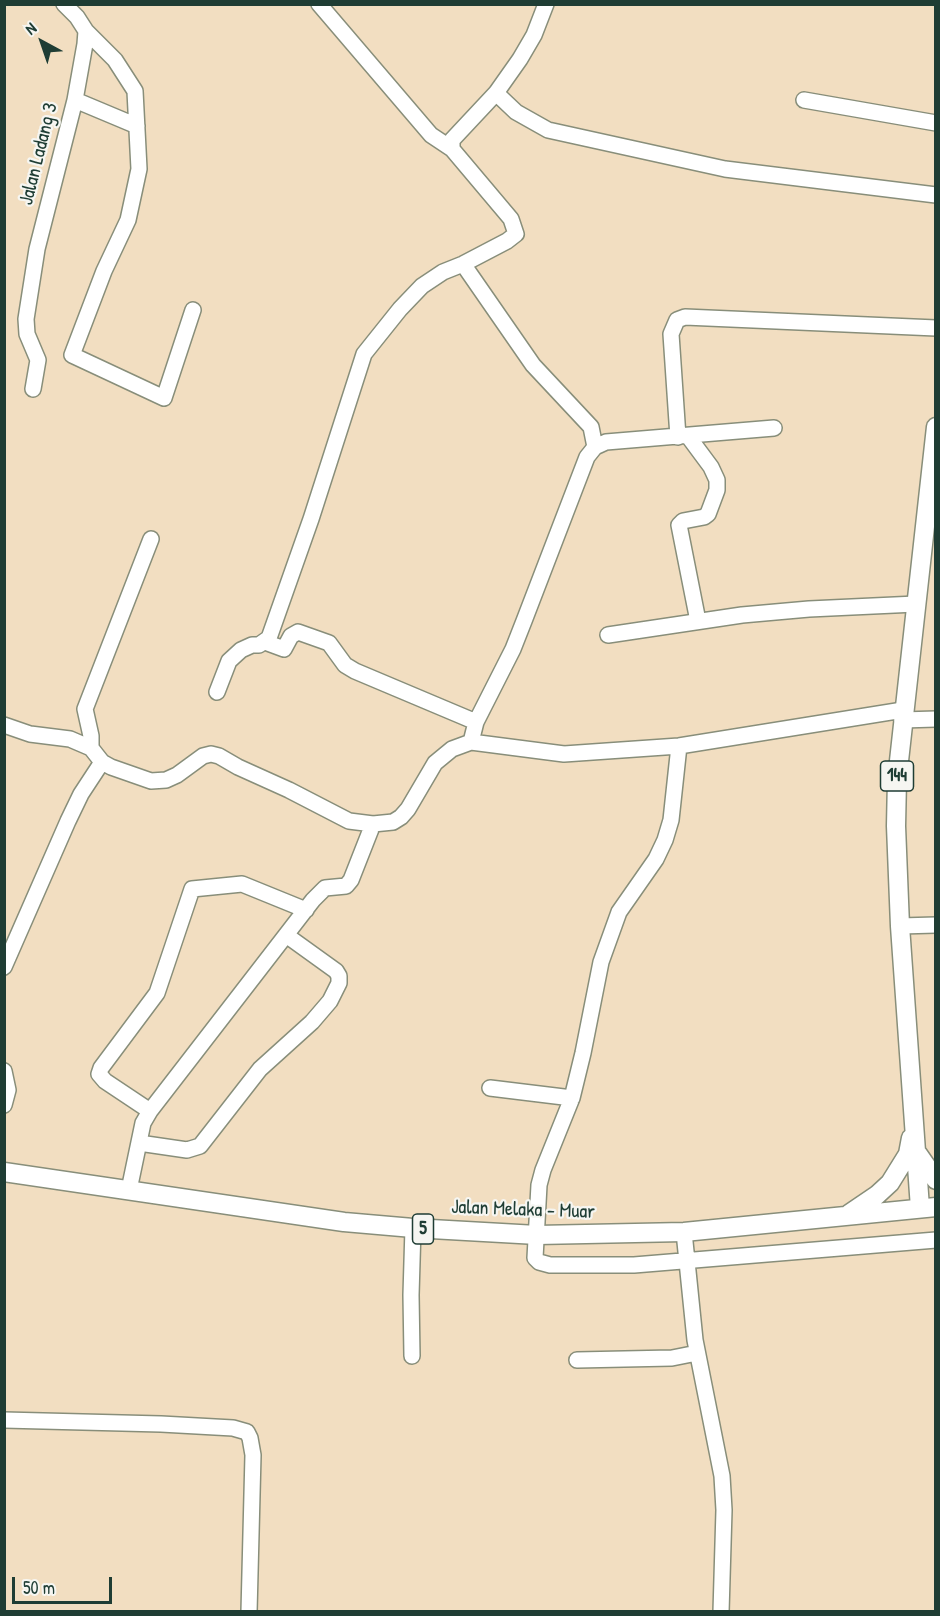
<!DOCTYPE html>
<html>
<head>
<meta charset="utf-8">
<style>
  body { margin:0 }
  #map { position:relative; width:940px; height:1616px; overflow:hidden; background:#f2dec1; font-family:"Patrick Hand",sans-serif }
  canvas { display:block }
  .frame { position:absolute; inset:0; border:6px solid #1f3d34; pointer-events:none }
  .north { position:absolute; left:12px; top:12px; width:60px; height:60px; -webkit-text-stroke:4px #f6f6f2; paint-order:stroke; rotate:320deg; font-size:16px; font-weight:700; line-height:24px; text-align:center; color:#1f3d34 }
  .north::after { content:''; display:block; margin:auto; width:21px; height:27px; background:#1f3d34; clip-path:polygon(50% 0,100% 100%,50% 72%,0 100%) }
  .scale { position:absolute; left:12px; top:1577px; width:100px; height:27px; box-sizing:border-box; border:3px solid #1f3d34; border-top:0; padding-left:8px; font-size:18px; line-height:21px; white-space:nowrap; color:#1f3d34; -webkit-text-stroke:4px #f6f6f2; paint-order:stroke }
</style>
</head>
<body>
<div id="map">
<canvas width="940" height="1616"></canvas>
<div class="frame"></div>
<div class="north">N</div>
<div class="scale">50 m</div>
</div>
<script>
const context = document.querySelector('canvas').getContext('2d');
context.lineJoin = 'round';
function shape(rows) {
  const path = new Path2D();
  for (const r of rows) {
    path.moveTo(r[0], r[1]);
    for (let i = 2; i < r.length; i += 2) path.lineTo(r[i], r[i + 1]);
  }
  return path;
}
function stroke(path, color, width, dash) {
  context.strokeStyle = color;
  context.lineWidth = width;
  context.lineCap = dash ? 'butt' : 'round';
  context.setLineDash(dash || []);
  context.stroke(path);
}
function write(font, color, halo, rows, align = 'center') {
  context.font = font + ' "Patrick Hand",sans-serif';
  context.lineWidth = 4.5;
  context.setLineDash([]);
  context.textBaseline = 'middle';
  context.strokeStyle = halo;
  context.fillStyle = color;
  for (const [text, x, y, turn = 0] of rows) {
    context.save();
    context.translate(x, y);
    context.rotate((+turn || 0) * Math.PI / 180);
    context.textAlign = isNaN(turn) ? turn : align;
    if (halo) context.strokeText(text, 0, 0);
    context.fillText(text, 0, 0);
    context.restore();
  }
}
const minor = shape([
  [319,4,431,135,452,149],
  [86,31,115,60,135,91,139,169,128,220,104,271,72,355,164,398,193,310],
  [496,93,516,112,548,130,725,169,936,195],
  [75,100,137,126],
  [804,100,936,123],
  [463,264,533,365,591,427,595,447,587,457,524,621,513,649,476,722,471,742],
  [33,389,38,360,27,334,26,319,37,249,75,100,85,44,86,31,77,17,64,4],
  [688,436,711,467,717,480,717,490,708,514,704,517,683,521,679,525,698,621],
  [678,437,671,334,677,320,685,317,936,328],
  [595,447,606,442,774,428],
  [608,635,742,615,809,609,916,604],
  [265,642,284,649,291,636,298,632,329,643,345,665,355,671,476,722],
  [217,692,229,661,241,650,252,645,259,645,269,638,311,519,364,354,400,309,422,286,443,272,463,264,507,241,516,234,511,219,452,149,452,140,496,93,520,59,534,35,546,4],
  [902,720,936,719],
  [4,725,30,734,70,739,91,748,102,762,111,767,151,781,166,780,177,775,203,756,211,754,219,756,238,767,289,790,349,821,373,824,393,822,401,817,408,809,435,763,452,749,471,742,564,754,679,746,903,710],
  [679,746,671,820,665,840,656,859,619,912,601,962,583,1053,572,1098,543,1170,539,1185,535,1258,539,1262,550,1265,634,1265,936,1240],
  [91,748,91,736,85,709,151,539],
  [900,926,936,925],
  [4,967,68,821,81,794,102,762],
  [4,1071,8,1090,4,1105],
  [490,1088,572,1098],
  [150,1111,105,1081,99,1074,101,1068,157,993,192,889,242,884,306,910],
  [139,1143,187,1150,200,1146,260,1069,312,1022,330,1001,339,983,339,976,336,971,286,935],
  [129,1190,143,1123,150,1111,313,900,325,888,346,886,351,880,373,824],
  [684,1232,695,1340,722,1476,724,1510,721,1612],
  [412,1356,411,1295,413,1228],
  [577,1360,672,1358,697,1353],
  [4,1420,161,1424,233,1428,247,1432,250,1438,253,1455,249,1612]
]);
const major = shape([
  [918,1154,936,1180],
  [4,1172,344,1222,413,1228,537,1235,684,1232,936,1207],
  [920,1208,900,926,896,826,897,779,936,427],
  [849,1214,877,1195,890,1183,908,1154,911,1138]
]);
const shields = [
  [897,776,33],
  [423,1229,21]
];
const shieldNames = [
  ["144",897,776],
  ["5",423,1229]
];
const streetNames = [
  ["Jalan Ladang 3",39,154,-76],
  ["Jalan Melaka - Muar",523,1210,2]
];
stroke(minor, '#888e7a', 18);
stroke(major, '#888e7a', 21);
stroke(minor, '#fff', 15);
stroke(major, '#fff', 18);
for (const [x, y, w] of shields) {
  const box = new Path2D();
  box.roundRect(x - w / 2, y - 15, w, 30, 4.5);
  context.fillStyle = '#f6f6f2';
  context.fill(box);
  stroke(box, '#1f3d34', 1.5);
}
write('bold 18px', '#1f3d34', null, shieldNames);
write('20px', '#1f3d34', '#f6f6f2', streetNames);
</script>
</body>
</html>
